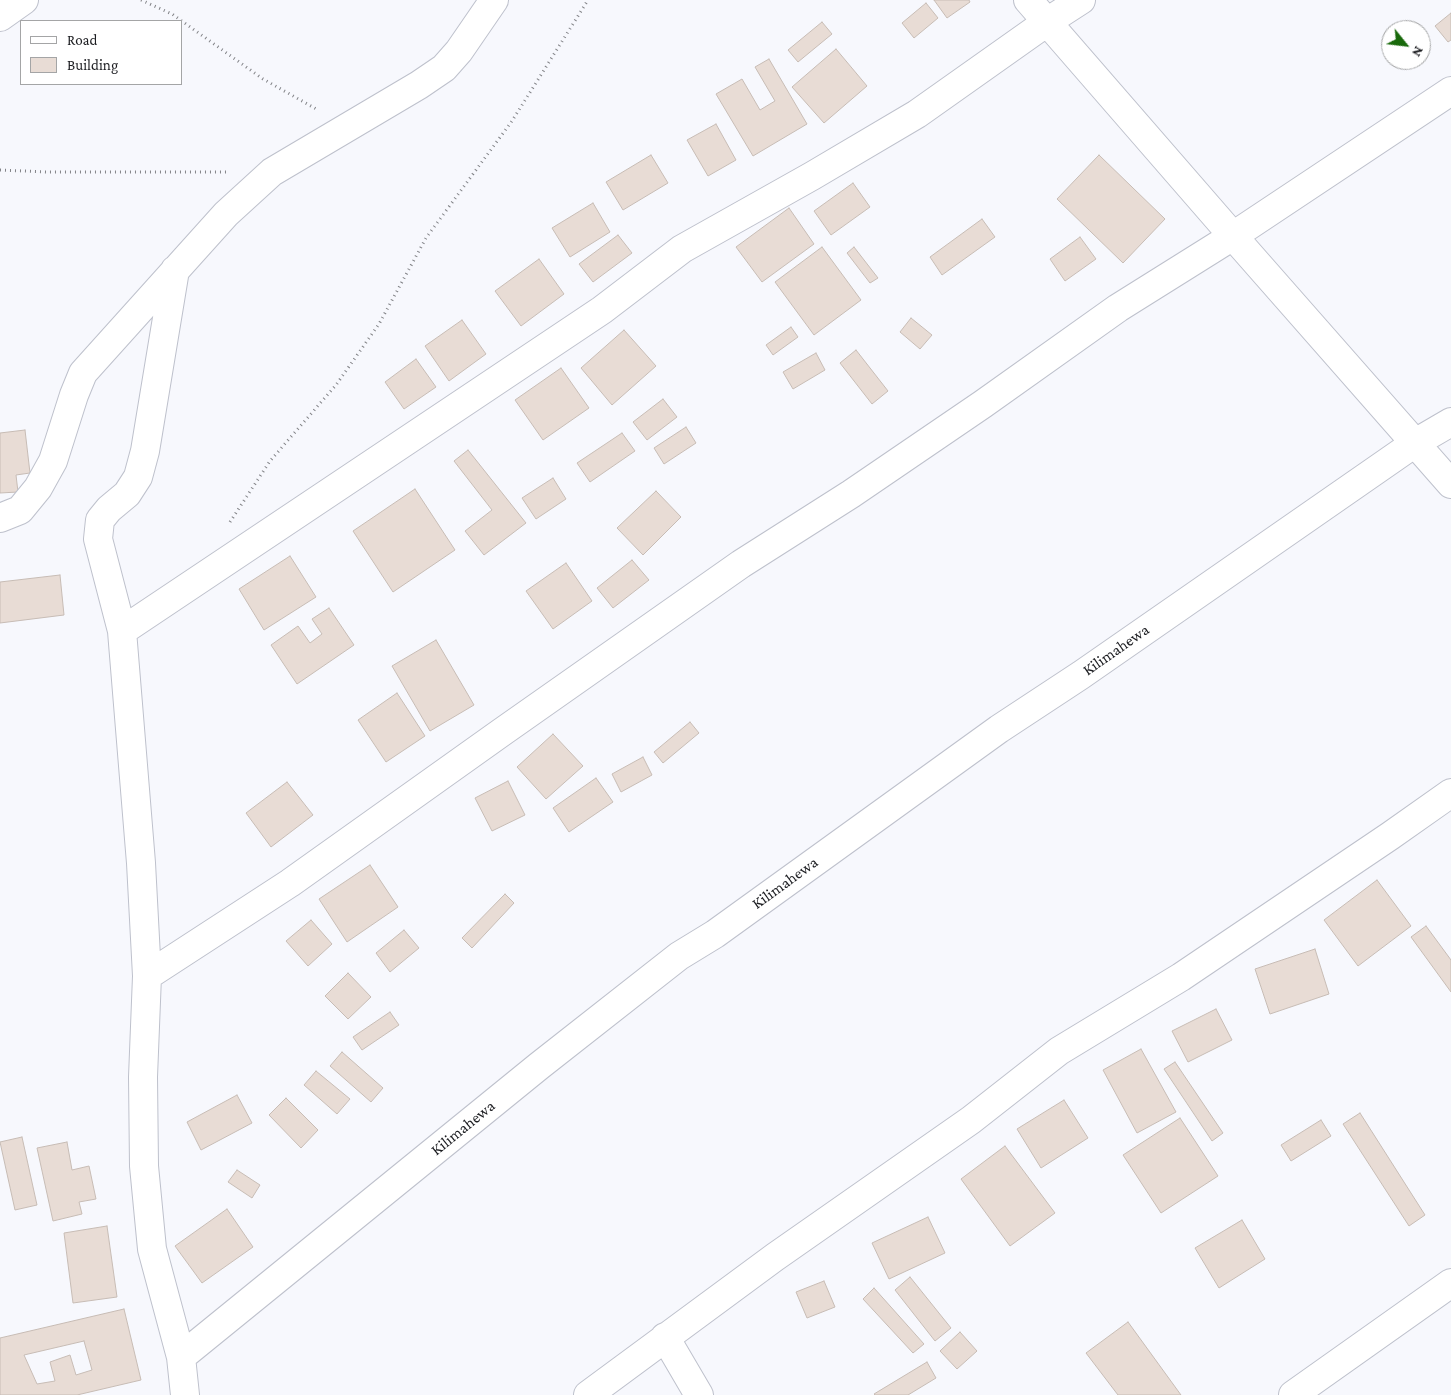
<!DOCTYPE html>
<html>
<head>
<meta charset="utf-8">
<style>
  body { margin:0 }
  #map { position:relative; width:1451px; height:1395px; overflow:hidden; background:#f7f8fd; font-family:"Crimson Pro",serif }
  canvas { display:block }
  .legend { position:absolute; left:20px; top:20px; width:162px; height:65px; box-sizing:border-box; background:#fff; border:1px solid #a4a5a6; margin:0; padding:6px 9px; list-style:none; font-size:15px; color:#1c1d21 }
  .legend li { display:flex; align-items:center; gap:10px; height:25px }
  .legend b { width:25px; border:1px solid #a4a5a6 }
  .north { position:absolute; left:1381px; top:20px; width:50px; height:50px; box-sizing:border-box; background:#fff; border:1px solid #a4a5a6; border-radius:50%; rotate:119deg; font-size:14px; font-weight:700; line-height:20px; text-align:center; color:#1c1d21 }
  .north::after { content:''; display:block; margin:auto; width:18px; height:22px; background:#19690b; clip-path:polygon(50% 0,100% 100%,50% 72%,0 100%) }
</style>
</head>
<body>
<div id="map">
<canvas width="1451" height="1395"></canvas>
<ul class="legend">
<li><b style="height:6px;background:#fff"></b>Road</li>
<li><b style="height:14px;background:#e8dcd5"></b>Building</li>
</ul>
<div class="north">N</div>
</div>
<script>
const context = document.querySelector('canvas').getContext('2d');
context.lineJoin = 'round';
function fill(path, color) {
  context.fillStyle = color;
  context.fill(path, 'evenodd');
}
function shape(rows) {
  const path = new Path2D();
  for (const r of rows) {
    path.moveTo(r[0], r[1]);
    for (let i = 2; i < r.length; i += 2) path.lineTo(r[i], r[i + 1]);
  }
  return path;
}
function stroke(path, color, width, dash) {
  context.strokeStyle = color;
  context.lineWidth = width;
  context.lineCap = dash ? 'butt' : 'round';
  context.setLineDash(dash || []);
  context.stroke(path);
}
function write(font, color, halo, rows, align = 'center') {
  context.font = font + ' "Crimson Pro",serif';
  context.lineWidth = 5;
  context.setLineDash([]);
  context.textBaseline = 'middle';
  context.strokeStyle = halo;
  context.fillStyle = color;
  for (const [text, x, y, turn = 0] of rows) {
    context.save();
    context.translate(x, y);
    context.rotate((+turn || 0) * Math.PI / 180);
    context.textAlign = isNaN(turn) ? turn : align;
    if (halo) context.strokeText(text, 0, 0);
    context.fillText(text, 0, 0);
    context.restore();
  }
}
const building = shape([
  [934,0,969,0,970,2,947,18,934,0],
  [926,3,938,18,914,38,902,23,926,3],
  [1451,13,1451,40,1448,42,1435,26,1451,13],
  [822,22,832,34,798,62,788,50,822,22],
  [836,49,867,86,824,123,792,87,836,49],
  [769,59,807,124,753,156,716,94,742,79,760,110,775,101,755,67,769,59],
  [716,124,736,160,708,176,687,140,716,124],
  [651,155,668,183,623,210,606,182,651,155],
  [1099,155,1165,219,1123,263,1057,199,1099,155],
  [853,183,870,207,831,235,814,211,853,183],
  [593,203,610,232,570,257,552,228,593,203],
  [789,208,814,244,762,282,736,247,789,208],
  [982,219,995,237,942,275,930,257,982,219],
  [618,235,632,253,593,282,579,264,618,235],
  [1080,237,1096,259,1065,281,1050,259,1080,237],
  [822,247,861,300,814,335,775,282,822,247],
  [854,247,878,278,870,283,847,253,854,247],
  [539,259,564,294,521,326,495,291,539,259],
  [911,318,932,335,920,349,900,332,911,318],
  [462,320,486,354,449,381,425,346,462,320],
  [791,327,798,337,773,355,766,345,791,327],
  [624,330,656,366,612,405,581,368,624,330],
  [856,350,888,391,872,404,840,363,856,350],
  [816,353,825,370,793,389,783,372,816,353],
  [416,359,436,387,404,409,385,382,416,359],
  [561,368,589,408,543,440,515,400,561,368],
  [663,399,677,417,647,440,633,422,663,399],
  [686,427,696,443,664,464,654,448,686,427],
  [25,430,30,473,16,475,18,492,0,493,0,433,25,430],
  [622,433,635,451,590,482,577,463,622,433],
  [468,450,526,523,484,555,465,531,492,510,454,461,468,450],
  [553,478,566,499,536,519,522,498,553,478],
  [415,489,455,550,393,592,353,531,415,489],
  [656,491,681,517,643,555,617,528,656,491],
  [290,556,316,597,264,630,239,589,290,556],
  [632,560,649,580,613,608,597,588,632,560],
  [566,563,592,601,553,629,526,591,566,563],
  [60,575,64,615,0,623,0,582,60,575],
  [329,608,354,645,297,684,271,645,298,626,310,643,322,634,312,619,329,608],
  [436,640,474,705,430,731,392,666,436,640],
  [397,693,425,736,386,762,358,720,397,693],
  [690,722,699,733,663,763,654,752,690,722],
  [553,734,583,766,546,799,517,767,553,734],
  [643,757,652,775,621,792,612,774,643,757],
  [596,778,613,802,569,832,553,808,596,778],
  [508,781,525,815,492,831,475,798,508,781],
  [287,782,313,815,271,847,246,813,287,782],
  [370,865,398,907,347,942,319,899,370,865],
  [1377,880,1411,926,1358,966,1324,920,1377,880],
  [505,894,514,903,472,948,462,938,505,894],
  [311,920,332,944,308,966,286,941,311,920],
  [1426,926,1451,960,1451,992,1411,937,1426,926],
  [404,930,419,948,390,972,376,953,404,930],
  [1315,949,1329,994,1270,1014,1255,969,1315,949],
  [348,973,371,997,348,1019,325,996,348,973],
  [1216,1009,1232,1040,1188,1062,1172,1031,1216,1009],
  [390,1012,399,1025,362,1050,353,1037,390,1012],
  [1141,1049,1176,1112,1137,1133,1103,1070,1141,1049],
  [342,1052,383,1088,371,1102,330,1066,342,1052],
  [1175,1062,1223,1133,1212,1141,1164,1069,1175,1062],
  [316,1071,350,1099,337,1114,304,1085,316,1071],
  [237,1095,252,1123,201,1150,187,1122,237,1095],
  [286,1098,318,1130,301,1148,269,1115,286,1098],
  [1064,1100,1088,1138,1041,1168,1017,1129,1064,1100],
  [1360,1113,1425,1215,1409,1226,1343,1124,1360,1113],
  [1180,1118,1218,1176,1161,1213,1123,1155,1180,1118],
  [1321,1120,1331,1136,1291,1161,1281,1145,1321,1120],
  [22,1137,37,1205,15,1210,0,1142,22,1137],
  [67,1142,72,1170,89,1166,96,1199,79,1202,82,1214,53,1221,37,1148,67,1142],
  [1005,1146,1055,1213,1010,1246,961,1179,1005,1146],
  [237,1170,260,1185,252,1198,228,1182,237,1170],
  [227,1209,253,1247,202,1283,175,1246,227,1209],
  [928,1217,945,1253,889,1279,872,1243,928,1217],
  [1242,1220,1265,1259,1219,1288,1195,1248,1242,1220],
  [107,1226,117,1297,73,1303,64,1233,107,1226],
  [910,1277,951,1328,935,1341,895,1290,910,1277],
  [824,1281,835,1307,807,1318,796,1292,824,1281],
  [874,1288,924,1344,913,1353,863,1299,874,1288],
  [124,1309,141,1380,77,1395,0,1395,0,1338,124,1309],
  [84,1341,92,1370,76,1375,70,1355,50,1362,55,1381,37,1384,24,1355,84,1341],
  [1128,1322,1181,1395,1118,1395,1086,1353,1128,1322],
  [960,1332,977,1351,957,1369,940,1351,960,1332],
  [927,1362,936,1378,908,1395,875,1395,874,1394,927,1362]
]);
const path = shape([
  [141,0,172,14,263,79,318,110],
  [0,170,47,172,227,172],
  [230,522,270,461,336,385,379,324,426,238,512,121,588,0]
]);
const minor = shape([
  [1028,0,1233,236,1451,484],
  [0,17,24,0],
  [175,270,145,451,138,477,127,494,109,509,100,520,98,539,122,631,141,863,147,976,143,1077,144,1166,152,1249,181,1357,185,1395],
  [0,518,20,510,38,488,53,461,74,395,83,373,226,214,272,172,419,85,444,68,459,51,494,0],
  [122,631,602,310,682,249,812,176,917,114,1047,22,1081,0],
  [147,976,290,883,502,732,741,564,851,494,983,404,1118,308,1233,236,1451,91],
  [665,1337,699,1395],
  [181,1357,539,1066,679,956,715,934,999,729,1081,675,1415,443,1451,422],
  [588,1395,775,1257,971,1120,1059,1051,1181,977,1390,836,1451,793],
  [1293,1395,1451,1283]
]);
const streetNames = [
  ["Kilimahewa",1116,650,-35],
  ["Kilimahewa",785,883,-36],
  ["Kilimahewa",463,1128,-39]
];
fill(building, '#e8dcd5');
stroke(building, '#c7bcb5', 1);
stroke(minor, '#bec1cc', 30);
stroke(path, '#828387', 3, [1, 4]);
stroke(minor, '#fff', 28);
write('16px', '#1c1d21', '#fff', streetNames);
</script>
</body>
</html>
